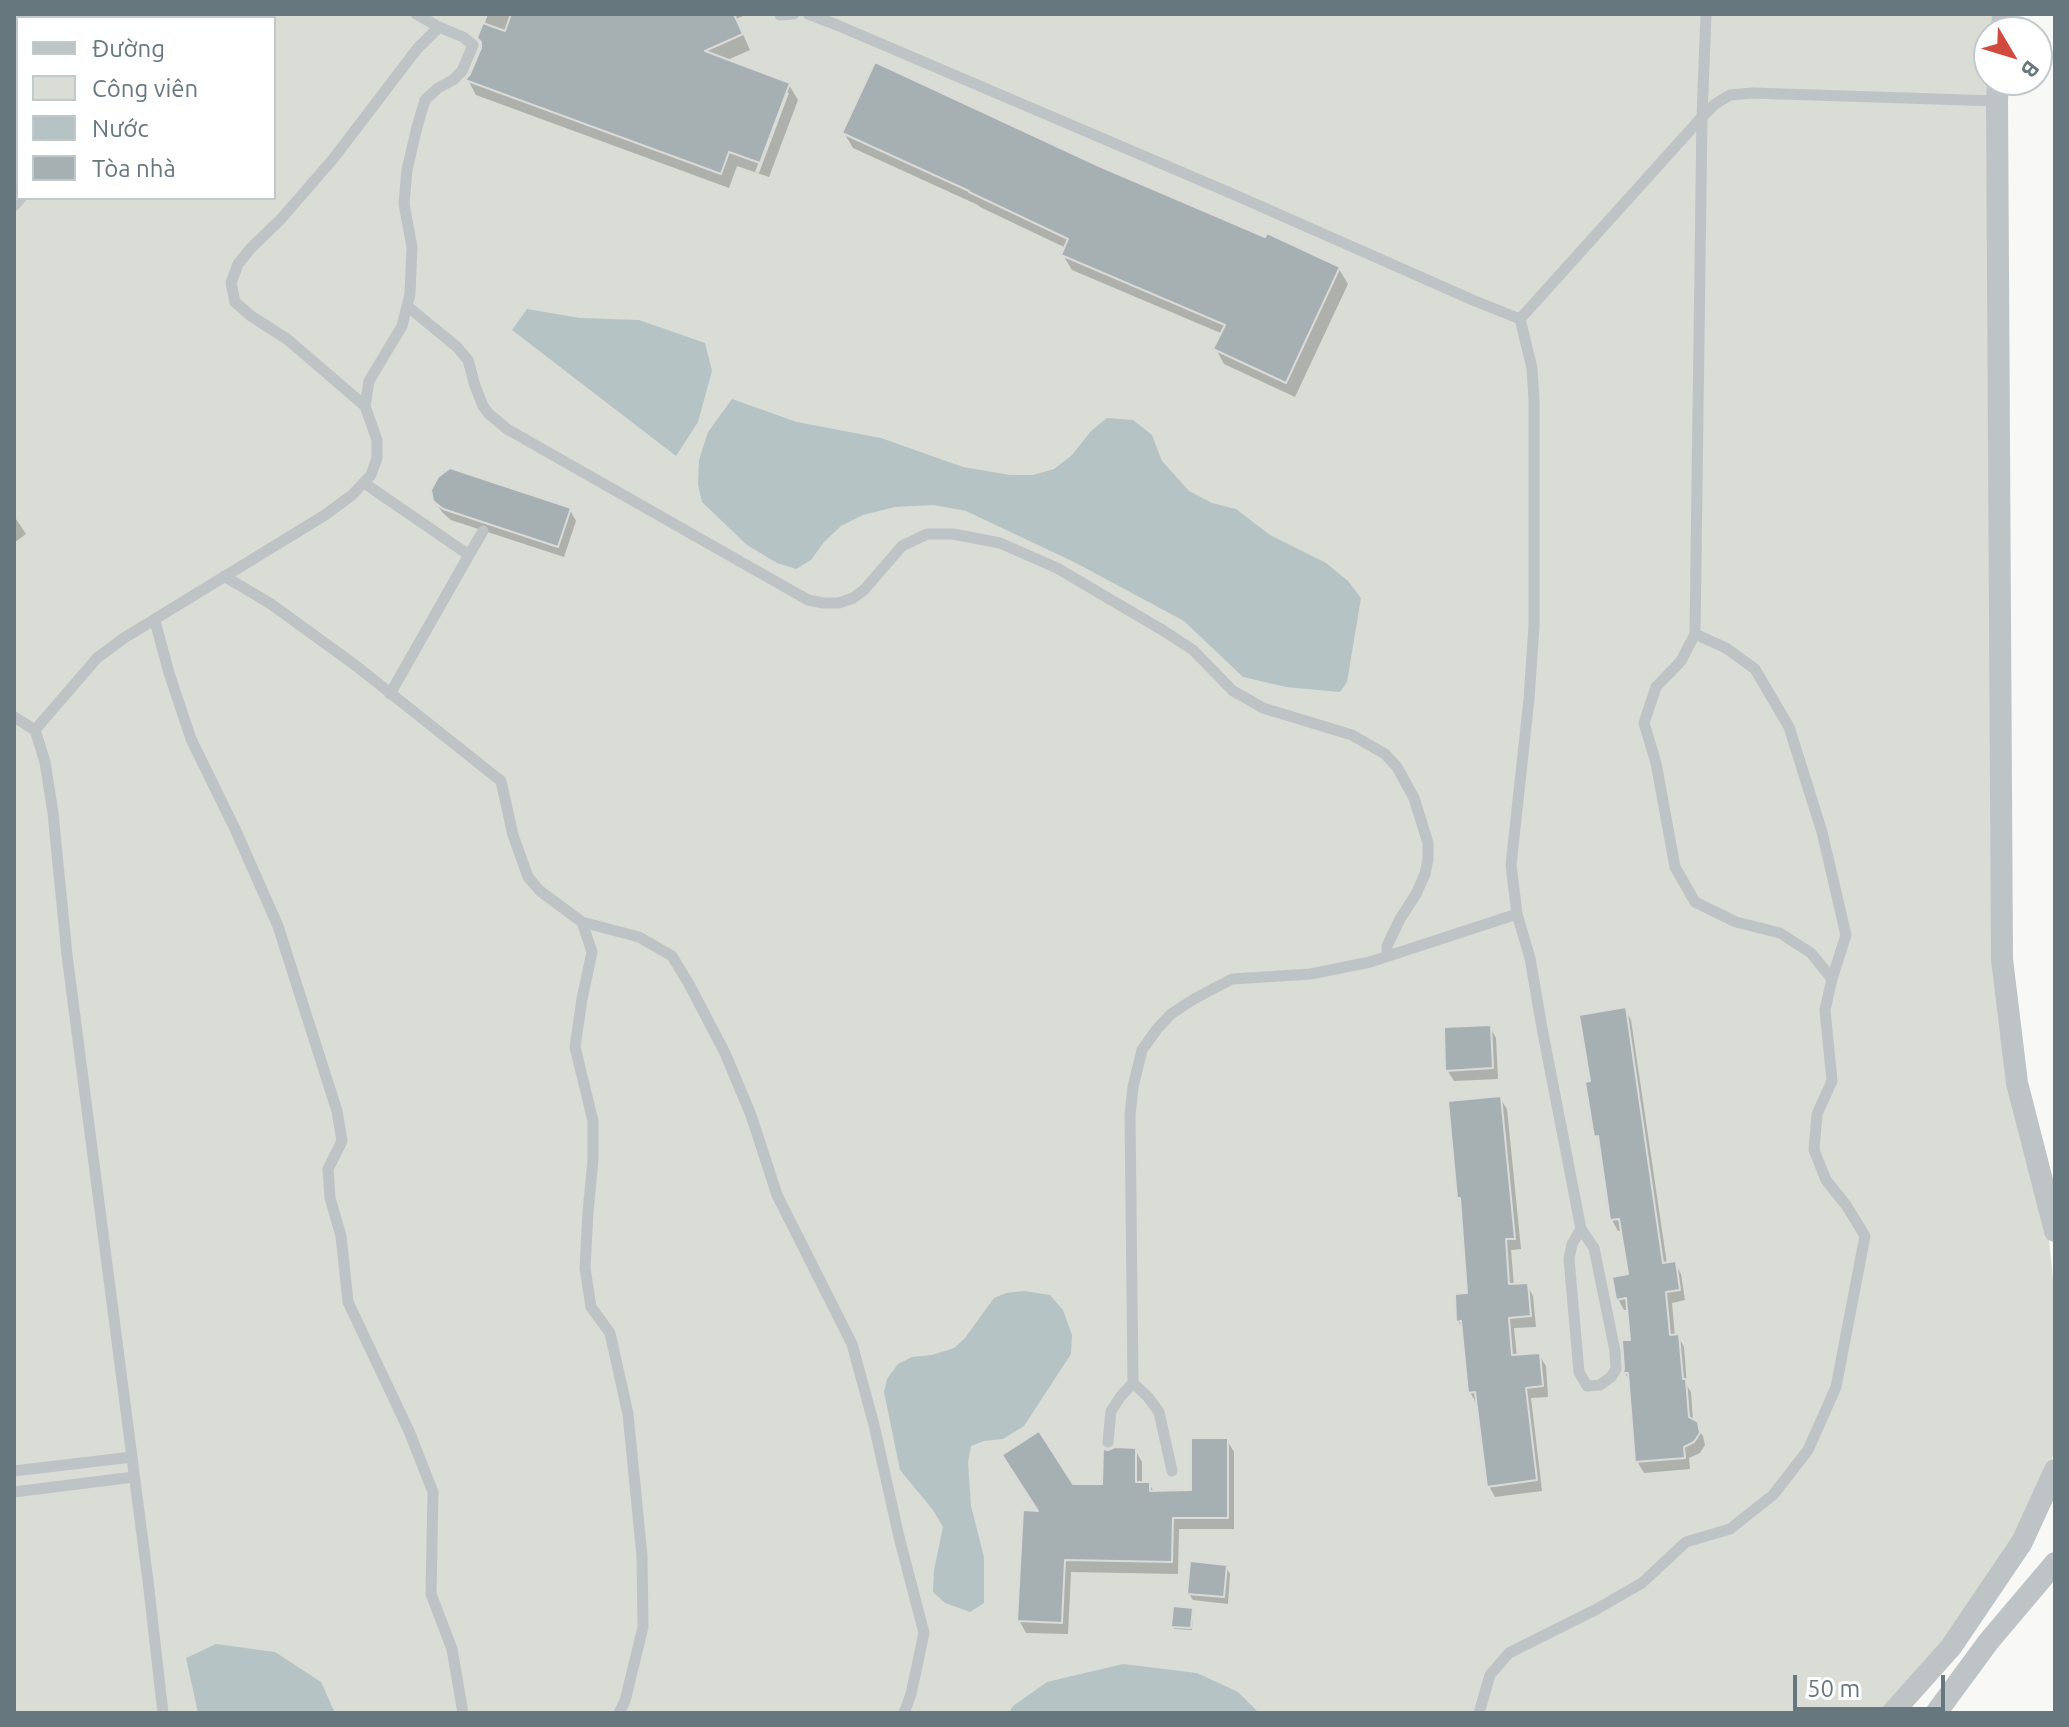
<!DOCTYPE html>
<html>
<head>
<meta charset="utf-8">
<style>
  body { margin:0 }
  #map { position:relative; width:2069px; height:1727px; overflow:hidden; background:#f8f8f6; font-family:Ubuntu,sans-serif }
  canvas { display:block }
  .frame { position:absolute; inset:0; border:16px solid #66777e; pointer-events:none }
  .legend { position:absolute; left:16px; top:16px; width:260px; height:184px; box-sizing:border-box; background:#fff; border:2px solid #c2c9cb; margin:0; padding:10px 14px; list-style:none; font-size:24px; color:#66777e }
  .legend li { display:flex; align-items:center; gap:16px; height:40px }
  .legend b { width:40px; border:2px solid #c2c9cb }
  .north { position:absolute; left:1973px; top:16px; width:80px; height:80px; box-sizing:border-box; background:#fff; border:2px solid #c2c9cb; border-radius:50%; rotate:128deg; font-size:22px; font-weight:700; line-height:32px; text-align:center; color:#66777e }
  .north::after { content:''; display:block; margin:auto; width:28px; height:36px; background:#d14a3e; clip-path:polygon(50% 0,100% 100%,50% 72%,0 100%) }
  .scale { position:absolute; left:1793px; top:1675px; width:152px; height:36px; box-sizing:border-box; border:4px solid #66777e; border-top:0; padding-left:10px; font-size:24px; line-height:28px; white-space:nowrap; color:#66777e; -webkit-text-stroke:6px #fff; paint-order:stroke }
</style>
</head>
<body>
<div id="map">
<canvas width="2069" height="1727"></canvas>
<div class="frame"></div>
<ul class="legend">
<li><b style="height:10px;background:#bec3c5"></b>Đường</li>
<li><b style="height:22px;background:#d9ddd6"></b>Công viên</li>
<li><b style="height:22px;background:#b6c3c5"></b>Nước</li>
<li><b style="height:22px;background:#a6afb2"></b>Tòa nhà</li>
</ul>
<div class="north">B</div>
<div class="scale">50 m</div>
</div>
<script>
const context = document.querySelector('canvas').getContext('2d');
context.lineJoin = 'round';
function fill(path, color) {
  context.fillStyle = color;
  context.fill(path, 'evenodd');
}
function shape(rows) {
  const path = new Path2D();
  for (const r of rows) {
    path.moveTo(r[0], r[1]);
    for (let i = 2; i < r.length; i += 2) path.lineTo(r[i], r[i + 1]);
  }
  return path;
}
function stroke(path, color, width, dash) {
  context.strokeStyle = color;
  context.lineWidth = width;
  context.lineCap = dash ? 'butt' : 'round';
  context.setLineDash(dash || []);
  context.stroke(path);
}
const green = shape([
  [14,14,1996,14,1994,32,1989,32,1995,958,2048,1230,2055,1298,2055,1452,2015,1538,1946,1642,1883,1713,14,1713],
  [18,18,274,18,274,198,18,198]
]);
const water = shape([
  [527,309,580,318,639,320,705,343,712,371,698,422,676,456,512,330],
  [732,399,797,422,881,438,963,467,1010,475,1033,475,1054,469,1072,455,1091,431,1107,418,1133,420,1152,435,1162,461,1189,491,1212,503,1236,509,1270,535,1326,563,1348,581,1361,598,1347,682,1340,692,1286,687,1243,677,1184,621,1074,562,966,511,933,505,895,507,863,515,841,526,824,542,811,560,796,569,777,563,747,545,702,502,698,485,699,460,708,432],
  [1024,1291,1050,1295,1063,1310,1072,1335,1071,1354,1024,1426,1003,1439,984,1441,971,1446,968,1462,971,1506,984,1557,984,1603,970,1612,945,1603,933,1592,934,1570,943,1527,933,1510,900,1470,884,1392,887,1379,898,1364,912,1357,932,1355,954,1348,965,1338,994,1298,1006,1293],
  [216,1644,275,1652,321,1682,335,1713,198,1713,186,1658],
  [1123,1664,1197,1673,1238,1692,1259,1713,1009,1713,1013,1706,1047,1682]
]);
const shadow = shape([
  [488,14,747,14,736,19,750,50,725,61,789,85,798,100,769,177,737,166,729,188,476,95,468,80,472,75,483,43,480,37],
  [784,93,789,93,759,173,755,172],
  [844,133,1098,168,1339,269,1348,284,1295,397,1224,364,1216,349,1223,334,1072,270,1063,255,1066,248,980,207,978,205,853,148],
  [435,501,570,510,576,521,564,557,451,520,442,512],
  [14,516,26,534,14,543],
  [1625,1009,1631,1020,1667,1264,1675,1263,1681,1274,1685,1300,1672,1303,1675,1337,1678,1336,1684,1347,1687,1386,1691,1392,1693,1422,1703,1436,1705,1445,1700,1453,1689,1458,1690,1469,1644,1473,1637,1461,1631,1383,1625,1373,1632,1341,1629,1310,1624,1310,1618,1299,1630,1276,1623,1230,1618,1231,1612,1220,1601,1144,1596,1136,1592,1083],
  [1490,1027,1496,1038,1498,1079,1454,1081,1447,1070],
  [1500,1098,1507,1109,1521,1249,1511,1250,1514,1286,1527,1285,1533,1296,1536,1327,1514,1328,1517,1357,1539,1355,1546,1366,1548,1397,1531,1398,1542,1491,1495,1497,1489,1486,1478,1403,1476,1403,1470,1392,1464,1331,1458,1321,1469,1295,1462,1203,1459,1197],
  [1227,1440,1234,1452,1234,1529,1179,1529,1178,1574,1071,1572,1068,1634,1026,1633,1019,1620,1041,1513,1072,1486,1104,1486,1135,1450,1142,1462,1142,1484,1149,1484,1154,1492,1193,1492],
  [1226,1567,1230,1574,1228,1604,1193,1600,1189,1594],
  [1192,1609,1193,1612,1192,1630,1174,1629,1173,1626]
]);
const building = shape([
  [511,14,734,14,743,34,705,51,790,83,760,163,729,152,721,174,465,80,470,74,481,48,481,42,477,38,483,23,505,31,511,14],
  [875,62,1099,166,1265,237,1267,233,1340,267,1286,383,1213,349,1225,325,1061,255,1068,239,969,192,969,191,842,133,875,62],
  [450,468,571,508,558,547,443,509,433,501,431,490,438,477,450,468],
  [1626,1007,1663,1263,1676,1261,1680,1290,1666,1292,1670,1335,1679,1334,1683,1379,1686,1379,1689,1417,1698,1422,1700,1433,1694,1442,1684,1447,1685,1458,1635,1462,1628,1373,1623,1373,1624,1369,1622,1340,1630,1340,1626,1298,1616,1300,1612,1277,1628,1274,1619,1219,1610,1220,1598,1136,1594,1137,1585,1082,1590,1081,1579,1015,1626,1007],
  [1491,1025,1493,1068,1445,1071,1444,1027,1491,1025],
  [1501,1096,1515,1239,1506,1239,1509,1284,1528,1283,1531,1316,1509,1318,1512,1355,1540,1353,1543,1386,1526,1388,1537,1480,1487,1487,1475,1392,1468,1393,1461,1321,1456,1322,1455,1294,1467,1293,1460,1198,1457,1198,1448,1101,1501,1096],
  [1039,1431,1073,1484,1102,1484,1103,1449,1108,1450,1115,1447,1136,1448,1136,1482,1150,1482,1150,1491,1191,1490,1191,1438,1228,1438,1228,1518,1173,1518,1172,1562,1065,1560,1062,1623,1017,1621,1023,1510,1038,1511,1002,1455,1039,1431],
  [1190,1561,1227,1565,1224,1597,1187,1594,1190,1561],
  [1173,1606,1193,1608,1191,1628,1171,1627,1173,1606]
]);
const lane = shape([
  [808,14,837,25,1235,195,1475,301,1520,319],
  [780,15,794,14],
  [133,18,141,14],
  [236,18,243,14],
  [14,76,18,74],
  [14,206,21,198],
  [407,306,457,347,468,360,475,386,483,406,489,414,507,429,808,600,823,603,839,603,853,598,864,590,902,546,927,534,953,534,1000,543,1057,568,1164,631,1193,650,1233,691,1244,697,1263,708,1352,735,1385,754,1397,767,1414,798,1428,843,1428,859,1425,874,1416,894,1400,919,1387,946,1387,956],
  [365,406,287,339,251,316,235,302,231,283,238,264,251,248,281,219,333,159,417,49,439,27],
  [364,483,469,555,390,694],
  [469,555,483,531],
  [224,576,271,604,355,665,501,781,513,835,528,877,540,891,582,922,592,952,582,999,575,1047,593,1121,593,1160,588,1212,585,1268,591,1307,610,1333,628,1414,642,1556,643,1627,625,1701,619,1713],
  [155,621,169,673,191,739,236,831,278,926,337,1111,342,1141,328,1169,330,1198,341,1236,348,1302,409,1431,433,1492,431,1594,452,1649,463,1713],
  [1695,634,1726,648,1755,669,1789,727,1822,832,1846,935,1832,979],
  [14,717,35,730,45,762,53,813,67,955,148,1581,163,1713],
  [35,730,97,658,124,638,325,515,352,495,371,475,377,458,377,440,365,406,369,381,402,326,410,294,412,247,404,204,407,170,417,127,425,100,438,88,453,80,462,71,473,45,463,37,439,27,416,14],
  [582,922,639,937,672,956,689,984,725,1053,751,1115,777,1195,852,1344,874,1425,899,1537,924,1633,911,1694,904,1713],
  [1581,1229,1572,1244,1569,1259,1579,1372,1587,1386,1600,1385,1611,1377,1616,1369,1615,1351,1594,1248,1581,1229,1542,1028,1530,958,1517,914,1511,865,1529,699,1534,626,1534,400,1532,368,1520,319,1702,117,1715,104,1730,95,1753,93,1997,101],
  [1133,1383,1148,1397,1159,1412,1172,1471],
  [1108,1442,1111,1411,1121,1396,1133,1383,1130,1115,1133,1087,1142,1050,1157,1029,1171,1014,1194,999,1232,979,1311,974,1370,962,1517,914],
  [14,1471,132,1457],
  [14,1492,134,1477],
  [1479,1713,1490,1675,1509,1653,1595,1610,1642,1583,1686,1542,1730,1529,1773,1495,1808,1450,1836,1387,1865,1236,1846,1205,1826,1180,1814,1150,1817,1114,1832,1081,1825,1010,1832,979,1811,953,1780,933,1736,922,1695,902,1675,867,1656,763,1644,723,1656,687,1681,661,1695,634,1702,117,1706,14]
]);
const street = shape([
  [2002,32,2003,14],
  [1998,80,1997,101,2002,959,2017,1083,2055,1231],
  [1892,1713,1951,1647,2022,1542,2055,1470],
  [1936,1713,1989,1641,2055,1563]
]);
fill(green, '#d9ddd6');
fill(water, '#b6c3c5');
fill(shadow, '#0003');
fill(building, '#a6afb2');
stroke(building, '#dadad8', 2);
stroke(lane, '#bec3c5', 11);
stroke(street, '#bec3c5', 22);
</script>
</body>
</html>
